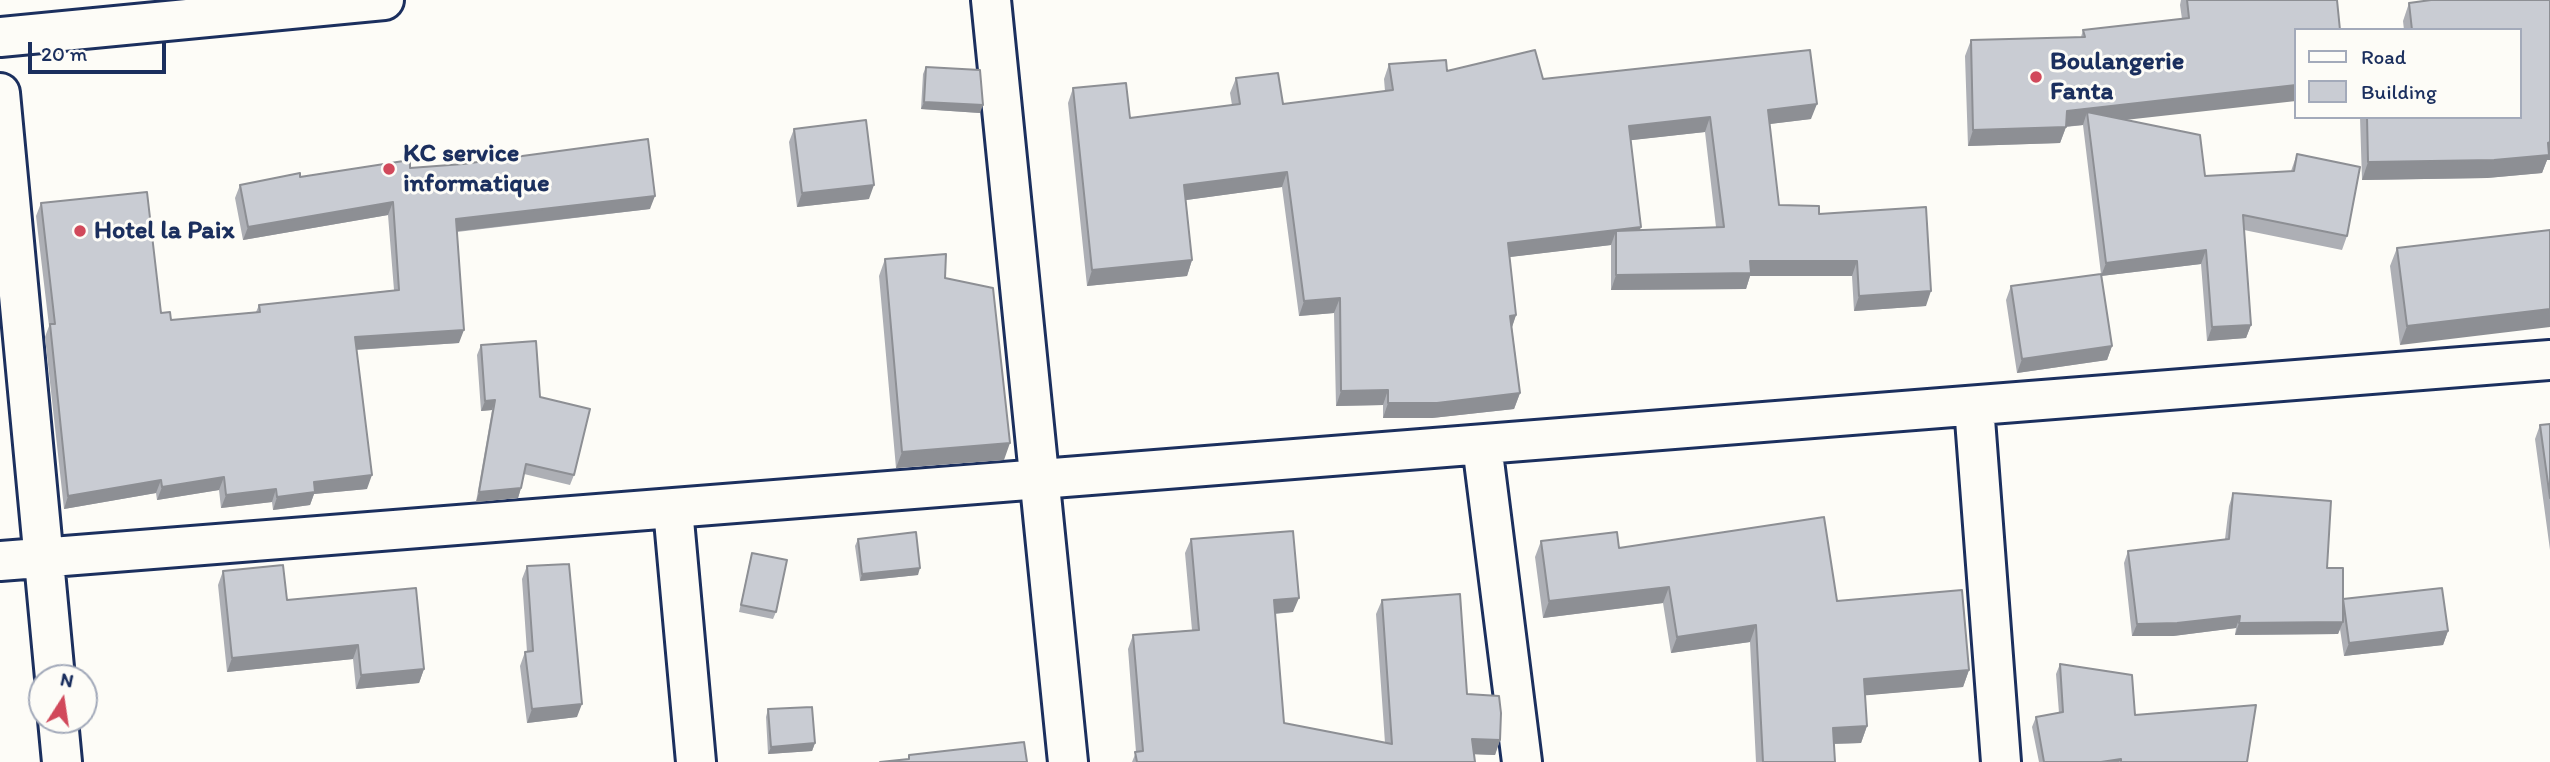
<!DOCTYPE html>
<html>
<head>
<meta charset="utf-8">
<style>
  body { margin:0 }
  #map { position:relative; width:2550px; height:762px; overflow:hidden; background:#fdfcf7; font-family:Itim,sans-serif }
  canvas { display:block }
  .legend { position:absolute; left:2294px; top:28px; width:228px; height:91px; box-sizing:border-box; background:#fdfcf7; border:2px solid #a3aaba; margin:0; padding:9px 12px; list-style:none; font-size:21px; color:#1b2f5e }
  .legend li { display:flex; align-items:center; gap:14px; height:35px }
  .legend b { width:35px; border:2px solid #a3aaba }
  .north { position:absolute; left:28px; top:664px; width:70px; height:70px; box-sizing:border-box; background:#fdfcf7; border:2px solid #a3aaba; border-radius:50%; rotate:12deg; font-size:19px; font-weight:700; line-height:28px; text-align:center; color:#1b2f5e }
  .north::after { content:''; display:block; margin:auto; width:24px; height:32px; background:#d1495b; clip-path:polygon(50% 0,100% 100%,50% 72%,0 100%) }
  .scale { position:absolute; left:28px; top:42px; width:138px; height:32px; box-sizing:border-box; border:4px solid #1b2f5e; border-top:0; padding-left:9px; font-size:21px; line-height:24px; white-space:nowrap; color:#1b2f5e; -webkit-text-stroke:5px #fdfcf7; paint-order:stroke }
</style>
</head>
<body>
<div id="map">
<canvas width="2550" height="762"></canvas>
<ul class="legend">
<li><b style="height:9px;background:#fdfcf7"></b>Road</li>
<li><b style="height:19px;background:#c9ccd3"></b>Building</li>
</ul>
<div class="north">N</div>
<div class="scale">20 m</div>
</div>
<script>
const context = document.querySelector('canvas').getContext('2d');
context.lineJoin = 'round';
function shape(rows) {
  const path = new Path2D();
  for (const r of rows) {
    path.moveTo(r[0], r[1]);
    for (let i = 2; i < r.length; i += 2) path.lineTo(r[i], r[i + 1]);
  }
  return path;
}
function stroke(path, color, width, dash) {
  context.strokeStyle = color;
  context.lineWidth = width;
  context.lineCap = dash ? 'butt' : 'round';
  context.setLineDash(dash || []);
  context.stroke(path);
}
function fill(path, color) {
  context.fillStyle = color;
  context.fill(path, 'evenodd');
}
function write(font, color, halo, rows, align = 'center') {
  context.font = font + ' Itim,sans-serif';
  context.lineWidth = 6;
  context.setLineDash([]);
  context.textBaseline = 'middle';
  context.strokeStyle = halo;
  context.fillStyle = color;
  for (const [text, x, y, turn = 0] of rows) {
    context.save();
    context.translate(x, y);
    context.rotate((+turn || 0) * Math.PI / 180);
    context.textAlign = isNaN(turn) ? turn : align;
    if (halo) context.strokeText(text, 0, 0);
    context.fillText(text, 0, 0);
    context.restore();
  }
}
const street = shape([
  [991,0,1068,762],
  [0,93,55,678],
  [1974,406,2001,762],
  [1482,445,1522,762],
  [673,509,696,762],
  [0,561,2550,360],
  [58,720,62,762]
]);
const secondary = shape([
  [0,37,384,0]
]);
const wall = shape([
  [2181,0,2337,0,2125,120,2205,176,2291,171,2297,154,2347,236,2342,250,2244,230,2251,325,2246,338,2207,341,2201,264,2101,276,2112,346,2107,360,2017,373,2006,300,2011,286,2101,274,2083,125,2066,127,2060,143,1968,146,1965,56,1971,40,2081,37,2083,30,2182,19,2180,5],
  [2423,0,2550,0,2550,160,2547,160,2542,173,2487,178,2362,180,2360,117,2520,117,2520,30,2404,30,2403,21,2409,3,2423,1],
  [1389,64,1447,71,1543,79,1811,119,1769,124,1779,205,1819,214,1926,306,1854,311,1852,276,1750,276,1746,289,1611,290,1611,245,1509,257,1516,315,1512,327,1520,393,1514,409,1432,418,1383,418,1383,405,1336,406,1334,313,1299,316,1282,187,1186,200,1192,260,1187,276,1087,286,1068,103,1073,88,1130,118,1232,105,1230,93,1236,78,1283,104,1385,91,1384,79],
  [1705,132,1716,227,1639,230,1631,140],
  [926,67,980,113,921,109,923,74],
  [794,129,869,199,797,207,789,142],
  [410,168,650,209,457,232,459,343,356,350,367,489,314,494,310,505,273,510,272,502,221,508,219,490,157,500,156,493,64,509,45,337,49,326,36,216,41,203,161,313,171,320,256,312,259,305,394,290,388,215,243,240,235,198,240,185,300,177],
  [2550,230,2400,345,2390,266,2397,248],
  [885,259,945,278,1004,460,896,468,879,276],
  [481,345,540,397,574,475,570,485,524,474,521,488,518,498,476,502,492,410,481,411,477,355],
  [2550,424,2550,550,2535,439,2540,425],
  [2233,493,2327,568,2343,600,2448,631,2443,645,2344,656,2340,629,2338,634,2235,635,2236,628,2173,636,2132,636,2124,563,2128,551,2225,539,2229,506],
  [858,539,918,575,860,581,855,546],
  [1191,539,1293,612,1275,614,1284,723,1385,743,1376,614,1382,600,1467,694,1500,740,1495,755,1474,754,1475,762,1132,762,1136,752,1128,649,1133,635,1192,630,1185,553],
  [1541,541,1619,548,1837,601,1969,670,1963,687,1865,695,1867,726,1861,743,1834,744,1835,762,1756,762,1750,642,1671,653,1663,603,1543,618,1535,557],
  [752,553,776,612,773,619,739,612,750,560],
  [527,566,577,717,527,723,520,666,525,652,527,652,522,579],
  [223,571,287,600,424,669,419,683,356,689,353,659,227,672,218,585],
  [2060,664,2135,715,2247,762,2039,762,2032,727,2036,717,2059,713,2056,674],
  [768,709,815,743,812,751,768,754,766,717]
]);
const shadedWall = shape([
  [2296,85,2296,101,2089,124,2087,112,2083,125,2061,127,2067,111],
  [924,102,983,105,980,113,921,109],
  [1817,104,1811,119,1762,125,1768,110],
  [1710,117,1705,132,1624,141,1629,126],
  [2066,127,2060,143,1968,146,1973,130],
  [2550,142,2550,160,2547,160,2542,173,2487,178,2362,180,2368,162],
  [1287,172,1282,187,1179,201,1184,185],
  [874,185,869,199,797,207,802,193],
  [655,196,650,209,451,232,456,219],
  [393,202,388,215,243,240,248,227],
  [1641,227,1635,242,1616,231,1611,245,1502,258,1508,243],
  [2206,250,2201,264,2101,276,2106,263],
  [1192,260,1187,276,1087,286,1092,270],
  [1750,261,1857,261,1852,276,1750,276,1746,289,1611,290,1616,275],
  [1931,291,1926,306,1854,311,1859,296],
  [1340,298,1334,313,1299,316,1304,301],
  [2550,309,2550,327,2400,345,2407,326],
  [1516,315,1511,330,1510,316],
  [2251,325,2246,338,2207,341,2212,327],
  [464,330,459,343,350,350,355,337],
  [2112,346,2107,360,2017,373,2022,359],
  [1388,390,1383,405,1336,406,1341,391],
  [1520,393,1514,409,1432,418,1383,418,1388,403],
  [495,400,492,410,481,411,485,401],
  [1010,443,1004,460,896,468,902,452],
  [372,475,367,489,314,494,310,505,273,510,277,497,314,482],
  [224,477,219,490,157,500,162,487],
  [161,480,156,493,64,509,68,496],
  [521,488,518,498,476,502,479,492],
  [276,489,272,502,221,508,226,495],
  [920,568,918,575,860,581,862,574],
  [1669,587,1663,603,1543,618,1549,601],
  [1299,598,1293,612,1269,614,1274,600],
  [2240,616,2236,628,2173,636,2132,636,2137,624],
  [2343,622,2338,634,2235,635,2239,623],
  [1756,625,1750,642,1671,653,1677,637],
  [2448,631,2443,645,2344,656,2349,643],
  [358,645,353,659,227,672,232,658],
  [424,669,419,683,356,689,361,675],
  [1969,670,1963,687,1858,696,1864,679],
  [582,704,577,717,527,723,532,709],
  [1867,726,1861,743,1827,744,1833,728],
  [1472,739,1500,740,1495,755,1467,754],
  [815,743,812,751,768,754,771,747],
  [2121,759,2119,762,2101,762]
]);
const building = shape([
  [2187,0,2337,0,2340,30,2296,30,2296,85,2067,111,2066,127,1973,130,1971,40,2085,37,2083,30,2189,18,2187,0],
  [2431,0,2550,0,2550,142,2548,143,2549,155,2494,160,2368,162,2367,117,2520,117,2520,30,2412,30,2409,3,2431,0],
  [1535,50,1543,79,1810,50,1817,104,1768,110,1779,205,1819,206,1819,214,1926,207,1931,291,1859,296,1857,261,1750,261,1751,273,1616,275,1616,231,1724,227,1710,117,1629,126,1641,227,1508,243,1516,315,1510,316,1520,393,1437,403,1388,403,1388,390,1341,391,1340,298,1304,301,1287,172,1184,185,1192,260,1092,270,1073,88,1126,83,1130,118,1240,104,1236,78,1278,73,1283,104,1393,90,1389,64,1446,60,1447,71,1535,50],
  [926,67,980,70,983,105,924,102,926,67],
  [2087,112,2200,135,2205,176,2294,171,2297,154,2360,167,2347,236,2243,215,2251,325,2212,327,2206,250,2106,263,2087,112],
  [866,120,874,185,802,193,794,129,866,120],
  [648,139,655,196,456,219,464,330,355,337,372,475,314,482,315,492,277,497,276,489,226,495,224,477,162,487,161,480,68,496,50,324,55,324,41,203,147,192,161,313,170,312,171,320,260,312,259,305,399,290,393,202,248,227,240,185,300,173,300,177,410,160,410,168,463,164,648,139],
  [2550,230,2550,309,2407,326,2397,248,2550,230],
  [946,254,945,278,993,288,1010,443,902,452,885,259,946,254],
  [2101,274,2112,346,2022,359,2011,286,2101,274],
  [536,341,540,397,590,409,574,475,526,464,521,488,479,492,495,400,485,401,481,345,536,341],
  [2550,424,2550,498,2540,425,2550,424],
  [2233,493,2331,501,2327,568,2343,568,2343,622,2239,623,2240,616,2177,623,2137,624,2128,551,2229,539,2233,493],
  [1824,517,1837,601,1962,590,1969,670,1864,679,1867,726,1833,728,1835,762,1763,762,1756,625,1677,637,1669,587,1549,601,1541,541,1617,532,1619,548,1824,517],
  [1293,531,1299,598,1274,600,1284,723,1392,744,1382,600,1460,594,1467,694,1499,696,1501,713,1500,740,1472,739,1475,762,1137,762,1135,752,1143,751,1133,635,1199,630,1191,539,1293,531],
  [916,532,920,568,862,574,858,539,916,532],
  [752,553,787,560,776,612,741,605,752,553],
  [569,564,582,704,532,709,525,652,533,651,527,566,569,564],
  [283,565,287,600,416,588,424,669,361,675,358,645,232,658,223,571,283,565],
  [2442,588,2448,631,2349,643,2343,599,2442,588],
  [2060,664,2132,675,2135,715,2256,705,2247,762,2121,762,2121,759,2101,762,2044,762,2036,717,2063,712,2060,664],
  [812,707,815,743,771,747,768,709,812,707],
  [1024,742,1027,762,880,762,909,759,909,755,1024,742]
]);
const markers = [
  [2036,77,7,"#d1495b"],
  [389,169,7,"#d1495b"],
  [80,231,7,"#d1495b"]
];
const poiNames = [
  ["Boulangerie",2050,62],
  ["Fanta",2050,92],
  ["KC service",403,154],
  ["informatique",403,184],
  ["Hotel la Paix",94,231]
];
stroke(street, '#1b2f5e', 44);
stroke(secondary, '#1b2f5e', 44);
stroke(street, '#fdfcf7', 38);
stroke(secondary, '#fdfcf7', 38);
fill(wall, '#adafb5');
fill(shadedWall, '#8d8f94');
fill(building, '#c9ccd3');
stroke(building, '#8d8f94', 2);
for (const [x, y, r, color] of markers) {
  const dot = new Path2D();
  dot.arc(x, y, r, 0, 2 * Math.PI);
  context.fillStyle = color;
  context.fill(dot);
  stroke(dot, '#fdfcf7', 2.5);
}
write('bold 26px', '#1b2f5e', '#fdfcf7', poiNames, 'left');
</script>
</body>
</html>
